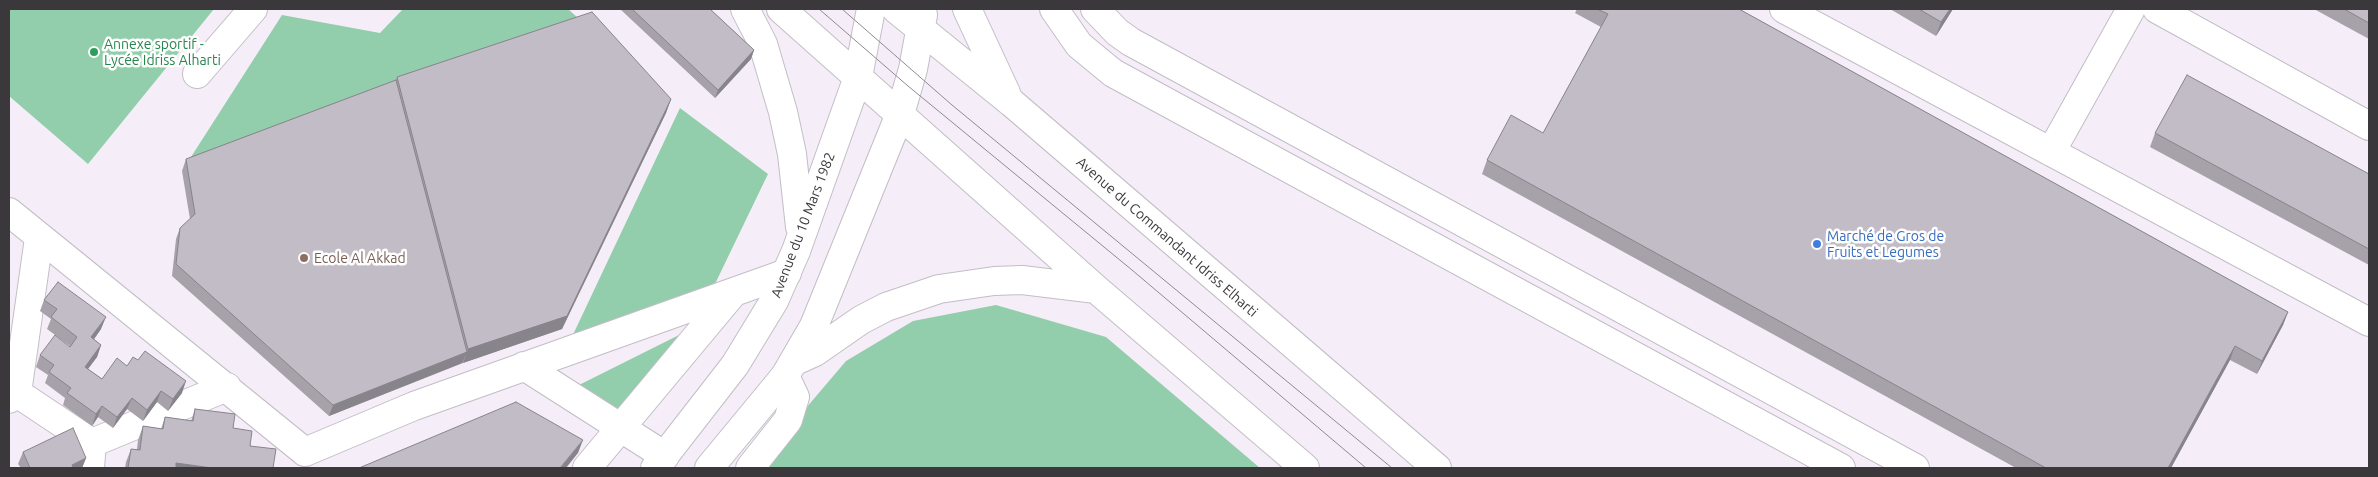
<!DOCTYPE html>
<html>
<head>
<meta charset="utf-8">
<style>
  body { margin:0 }
  #map { position:relative; width:2378px; height:477px; overflow:hidden; background:#f5eef8; font-family:Ubuntu,sans-serif }
  canvas { display:block }
  .frame { position:absolute; inset:0; border:10px solid #3b383c; pointer-events:none }
</style>
</head>
<body>
<div id="map">
<canvas width="2378" height="477"></canvas>
<div class="frame"></div>
</div>
<script>
const context = document.querySelector('canvas').getContext('2d');
context.lineJoin = 'round';
function fill(path, color) {
  context.fillStyle = color;
  context.fill(path, 'evenodd');
}
function shape(rows) {
  const path = new Path2D();
  for (const r of rows) {
    path.moveTo(r[0], r[1]);
    for (let i = 2; i < r.length; i += 2) path.lineTo(r[i], r[i + 1]);
  }
  return path;
}
function stroke(path, color, width, dash) {
  context.strokeStyle = color;
  context.lineWidth = width;
  context.lineCap = dash ? 'butt' : 'round';
  context.setLineDash(dash || []);
  context.stroke(path);
}
function write(font, color, halo, rows, align = 'center') {
  context.font = font + ' Ubuntu,sans-serif';
  context.lineWidth = 5;
  context.setLineDash([]);
  context.textBaseline = 'middle';
  context.strokeStyle = halo;
  context.fillStyle = color;
  for (const [text, x, y, turn = 0] of rows) {
    context.save();
    context.translate(x, y);
    context.rotate((+turn || 0) * Math.PI / 180);
    context.textAlign = isNaN(turn) ? turn : align;
    if (halo) context.strokeText(text, 0, 0);
    context.fillText(text, 0, 0);
    context.restore();
  }
}
const green = shape([
  [9,9,214,9,88,164,9,96],
  [403,9,568,9,587,26,182,171,282,15,380,33],
  [680,108,768,174,714,286,570,341],
  [996,305,1106,337,1260,468,755,468,846,361,913,321],
  [701,324,626,413,573,388]
]);
const minor = shape([
  [1054,9,1079,45,1113,73,1841,468],
  [1095,9,1117,32,1131,42,1915,468],
  [1784,9,2369,322],
  [2157,9,2369,126],
  [197,74,253,9],
  [2051,152,2131,9],
  [9,212,305,452],
  [524,366,665,456],
  [17,393,92,443],
  [9,399,17,393,39,238],
  [305,452,414,406,787,273],
  [90,468,92,443,227,387],
  [587,468,733,293],
  [750,468,788,420,795,397,785,376]
]);
const major = shape([
  [745,9,763,44,783,112,792,154,800,227],
  [781,9,1096,289,1305,468],
  [896,9,1012,103,1437,468],
  [967,9,1006,93],
  [795,361,815,352,861,320,886,307,939,289,994,281,1022,280,1096,289],
  [655,468,735,365,774,301,796,251,858,77,871,9],
  [709,468,785,376,814,326,900,114,913,69,923,15]
]);
const tram = shape([
  [819,9,908,86,1132,270,1366,468],
  [842,9,952,105,1392,468]
]);
const wall = shape([
  [620,9,710,9,754,50,751,59,715,98],
  [1577,9,1739,9,2288,312,2283,325,2257,374,2230,360,2171,468,2016,468,1482,174,1487,160,1543,133,1601,27,1575,13],
  [1890,9,1953,9,1936,36],
  [2314,9,2369,9,2369,39],
  [397,77,671,99,666,113,562,329,463,363,329,416,172,276,176,239,180,228,190,219,182,171,186,159,396,80],
  [2155,133,2369,174,2369,265,2150,147],
  [44,300,101,329,94,339,101,345,97,357,88,369,102,379,127,366,182,393,168,411,157,402,143,421,127,409,113,428,98,417,92,426,63,405,65,398,45,383,48,375,36,367,40,355,70,346,47,329,51,319,40,311],
  [195,409,233,428,273,468,125,468,126,462,131,449,137,449,138,440,143,426,161,429,165,417,191,421],
  [23,452,86,458,82,468,21,468,18,464]
]);
const shadedWall = shape([
  [1950,9,1953,9,1936,36,1941,22],
  [754,50,751,59,715,98,718,90],
  [671,99,666,113,562,329,463,363,468,349],
  [2288,312,2283,325,2257,374,2262,361],
  [106,317,101,329,87,349,91,337],
  [101,345,97,357,81,378,85,367],
  [2235,346,2230,360,2171,468,2168,468],
  [467,352,462,363,329,416,333,405],
  [186,381,182,393,168,411,173,399],
  [161,391,157,402,143,421,147,410],
  [132,398,127,409,113,428,117,417],
  [102,406,98,417,92,426,96,414],
  [583,440,578,453,566,468,560,468],
  [86,458,82,468,70,468,72,465],
  [176,463,212,468,174,468]
]);
const building = shape([
  [632,9,710,9,754,50,718,90,632,9],
  [1597,9,1739,9,2288,312,2262,361,2235,346,2168,468,2046,468,1487,160,1511,115,1543,133,1608,14,1597,9],
  [1919,9,1950,9,1941,22,1919,9],
  [2344,9,2369,9,2369,23,2344,9],
  [592,12,671,99,567,316,468,349,397,77,592,12],
  [2187,75,2369,174,2369,249,2155,133,2187,75],
  [396,80,467,352,333,405,176,264,180,228,195,214,186,159,396,80],
  [58,282,106,317,91,337,101,345,85,367,102,379,117,358,127,366,133,357,138,360,145,351,186,381,173,399,161,391,147,410,132,398,117,417,102,406,96,414,67,393,71,388,49,372,54,365,40,355,55,335,70,347,77,337,51,317,57,309,44,300,58,282],
  [516,402,583,440,560,468,359,468,516,402],
  [195,409,235,414,233,428,252,431,250,446,276,449,273,468,212,468,176,463,176,468,128,468,131,449,140,450,143,426,163,429,165,417,193,421,195,409],
  [73,428,86,458,72,465,73,468,30,468,23,452,73,428]
]);
const markers = [
  [94,52,5,"#2e9e5b"],
  [1817,244,5,"#3f7fe0"],
  [304,258,5,"#8d6e63"]
];
const leisureNames = [
  ["Annexe sportif -",104,44],
  ["Lycée Idriss Alharti",104,60]
];
const streetNames = [
  ["Avenue du 10 Mars 1982",803,225,-69],
  ["Avenue du Commandant Idriss Elharti",1167,237,41]
];
const shopNames = [
  ["Marché de Gros de",1827,236],
  ["Fruits et Legumes",1827,252]
];
const educationNames = [
  ["Ecole Al Akkad",314,258]
];
fill(green, '#92ceab');
stroke(minor, '#c3bdc6', 30);
stroke(major, '#c3bdc6', 30);
stroke(minor, '#fff', 28);
stroke(major, '#fff', 28);
stroke(tram, '#8f8a91', 1);
fill(wall, '#a7a2aa');
fill(shadedWall, '#88848b');
fill(building, '#c2bcc6');
stroke(building, '#88848b', 1);
for (const [x, y, r, color] of markers) {
  const dot = new Path2D();
  dot.arc(x, y, r, 0, 2 * Math.PI);
  context.fillStyle = color;
  context.fill(dot);
  stroke(dot, '#fefefe', 2);
}
write('14px', '#27864d', '#fefefe', leisureNames, 'left');
write('14px', '#3b383c', '#fefefe', streetNames);
write('14px', '#366cbe', '#fefefe', shopNames, 'left');
write('14px', '#785e54', '#fefefe', educationNames, 'left');
</script>
</body>
</html>
